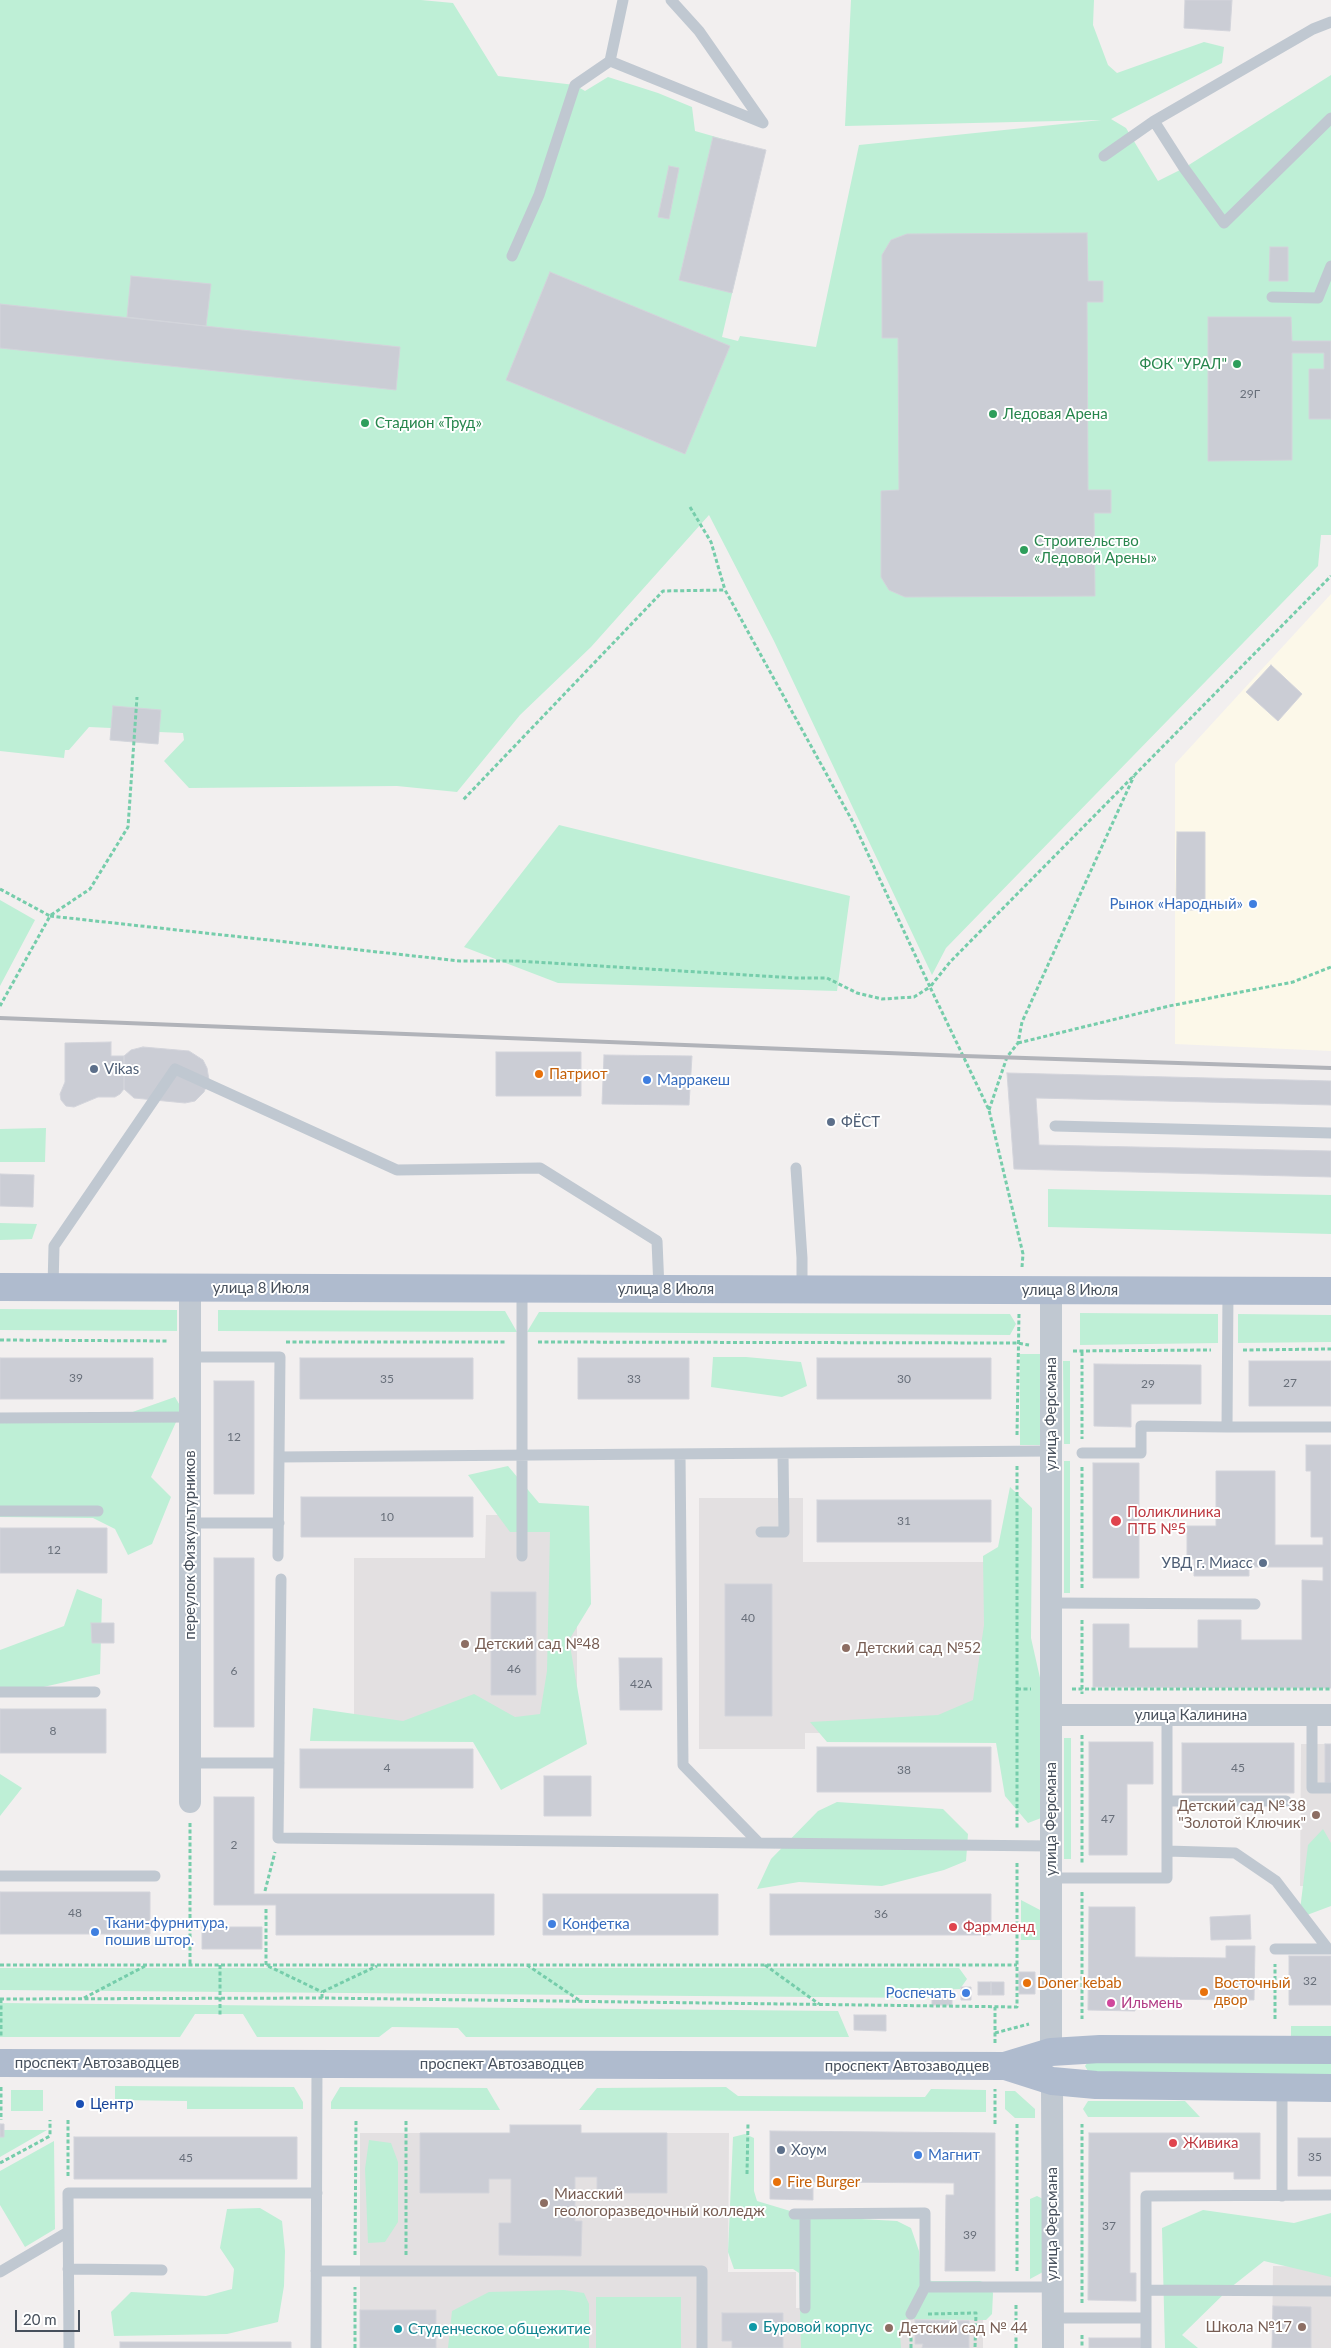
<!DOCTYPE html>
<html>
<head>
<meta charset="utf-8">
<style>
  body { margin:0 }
  #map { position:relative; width:1331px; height:2348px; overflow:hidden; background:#f2efef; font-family:Lato,sans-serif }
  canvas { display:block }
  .scale { position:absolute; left:15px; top:2310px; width:65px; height:22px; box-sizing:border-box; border:2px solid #47505c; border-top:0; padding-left:6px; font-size:15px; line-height:18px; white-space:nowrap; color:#47505c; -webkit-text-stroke:4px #fff; paint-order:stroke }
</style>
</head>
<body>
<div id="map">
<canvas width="1331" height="2348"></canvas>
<div class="scale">20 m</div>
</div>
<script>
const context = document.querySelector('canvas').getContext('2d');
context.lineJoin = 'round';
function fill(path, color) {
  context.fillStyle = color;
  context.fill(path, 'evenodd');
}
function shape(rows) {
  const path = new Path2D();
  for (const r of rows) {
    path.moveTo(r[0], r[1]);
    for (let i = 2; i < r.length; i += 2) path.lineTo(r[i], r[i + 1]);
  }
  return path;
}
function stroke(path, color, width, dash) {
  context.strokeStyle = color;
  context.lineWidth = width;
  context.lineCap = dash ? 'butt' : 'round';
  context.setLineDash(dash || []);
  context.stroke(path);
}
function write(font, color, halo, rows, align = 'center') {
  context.font = font + ' Lato,sans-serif';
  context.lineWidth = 4;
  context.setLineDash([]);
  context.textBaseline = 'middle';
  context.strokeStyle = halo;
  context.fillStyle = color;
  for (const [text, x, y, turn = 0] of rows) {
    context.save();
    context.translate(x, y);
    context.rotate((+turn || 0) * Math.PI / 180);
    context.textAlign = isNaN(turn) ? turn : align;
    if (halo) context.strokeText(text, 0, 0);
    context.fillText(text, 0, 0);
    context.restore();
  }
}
const commercial = shape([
  [1331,594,1331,1051,1175,1044,1175,764]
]);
const education = shape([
  [699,1498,803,1498,803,1562,992,1562,992,1733,805,1733,805,1749,699,1749],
  [486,1515,577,1515,577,1731,354,1731,354,1558,485,1558],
  [1301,1744,1331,1744,1331,1887,1300,1886],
  [360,2133,729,2133,728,2272,796,2272,796,2308,983,2307,983,2348,360,2348],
  [1273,2266,1331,2267,1331,2348,1272,2348]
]);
const green = shape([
  [0,0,421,0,453,3,498,76,575,85,585,91,608,77,658,93,692,107,695,131,765,151,722,337,738,341,740,336,816,347,859,145,1101,120,845,126,851,0,1094,0,1093,25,1108,65,1117,73,1204,42,1224,47,1222,63,1111,119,1126,128,1158,181,1184,168,1331,75,1331,535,1321,535,1318,566,946,948,932,975,774,641,709,515,591,647,520,715,457,792,397,786,189,788,164,761,184,740,183,733,159,732,158,744,110,740,111,728,89,727,69,750,65,750,64,758,0,751],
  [559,825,850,896,837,991,558,983,464,947],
  [0,900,35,920,0,986],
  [46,1128,45,1162,0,1162,0,1129],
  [1048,1189,1331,1195,1331,1234,1048,1227],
  [0,1223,37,1224,32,1239,0,1240],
  [0,1309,177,1310,177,1331,0,1330],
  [218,1310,505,1311,517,1332,218,1331],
  [539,1312,1010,1314,1016,1324,1010,1335,527,1332],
  [1080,1313,1218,1314,1218,1343,1080,1345],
  [1238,1314,1331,1315,1331,1342,1238,1343],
  [1020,1354,1042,1354,1042,1445,1020,1445],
  [713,1357,746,1357,801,1362,807,1386,782,1397,711,1387],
  [1063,1361,1070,1361,1070,1444,1064,1444],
  [175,1397,182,1409,151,1477,171,1497,152,1544,128,1555,115,1529,93,1518,0,1517,0,1423,107,1421],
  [1064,1461,1070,1461,1070,1593,1064,1593],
  [508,1466,539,1503,589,1506,591,1604,569,1640,587,1744,501,1790,473,1742,310,1741,313,1708,403,1721,474,1694,515,1717,540,1714,547,1671,550,1532,510,1532,468,1475],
  [1010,1487,1032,1508,1031,1638,1045,1700,1057,1812,1028,1823,1005,1796,996,1743,827,1742,810,1722,938,1715,973,1700,984,1625,983,1556,998,1547],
  [77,1589,102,1599,100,1674,0,1697,0,1650,64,1626],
  [1064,1738,1071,1738,1071,1859,1064,1859],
  [0,1774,22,1788,0,1816],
  [837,1802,943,1809,968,1834,966,1861,944,1870,882,1886,799,1882,757,1889,771,1859,818,1811],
  [1323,1829,1331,1843,1331,1906,1299,1918,1308,1845],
  [1021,1900,1042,1911,1042,1940,1021,1940],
  [0,1968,959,1968,967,1979,960,1989,929,1990,929,1998,0,1990],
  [0,2003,838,2011,849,2037,466,2037,458,2028,392,2027,379,2037,257,2037,243,2014,195,2014,180,2037,0,2037],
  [1291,2026,1331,2026,1331,2039,1291,2039],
  [1090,2059,1331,2061,1331,2075,1089,2073,1085,2066],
  [115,2086,294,2087,303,2102,303,2109,187,2109,187,2101,115,2100],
  [340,2087,487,2088,500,2110,331,2109,331,2102],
  [726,2087,738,2096,925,2097,931,2089,986,2090,986,2112,579,2110,597,2088],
  [11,2090,43,2090,43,2111,11,2111],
  [1005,2091,1015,2091,1035,2109,1035,2118,1015,2118,1005,2109],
  [1088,2101,1185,2101,1200,2117,1088,2117,1083,2109],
  [0,2130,47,2130,0,2157],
  [745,2134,754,2138,754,2191,757,2201,807,2216,897,2221,911,2228,919,2251,921,2278,932,2281,980,2281,988,2284,993,2293,992,2314,986,2320,905,2319,900,2333,901,2348,801,2348,799,2273,793,2269,734,2269,728,2252,733,2137],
  [369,2140,391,2143,398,2162,398,2222,385,2242,368,2243,365,2169],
  [54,2141,55,2229,25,2247,0,2205,0,2171],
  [1037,2196,1043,2199,1043,2272,1030,2279,1030,2199],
  [260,2208,282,2221,285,2251,284,2286,278,2322,227,2334,114,2336,111,2312,131,2292,206,2296,232,2289,234,2269,220,2248,227,2209],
  [1203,2210,1294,2223,1331,2213,1331,2277,1264,2261,1230,2288,1182,2335,1198,2348,1165,2348,1162,2228],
  [564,2290,584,2293,589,2304,589,2348,448,2348,452,2311,489,2292],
  [596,2297,681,2297,681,2348,596,2348]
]);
const building = shape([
  [1185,0,1232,0,1230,31,1184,28,1185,0],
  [713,137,766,150,732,293,679,280,713,137],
  [669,166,679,168,669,219,658,217,669,166],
  [1087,233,1088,281,1103,281,1103,302,1087,302,1088,490,1111,490,1111,513,1094,513,1095,596,905,597,889,590,881,577,881,491,899,490,898,338,882,338,882,255,891,240,907,234,1087,233],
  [1270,247,1288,247,1288,281,1269,281,1270,247],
  [550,272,730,346,685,454,506,380,550,272],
  [131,276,211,284,206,326,127,317,131,276],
  [0,304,400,347,396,390,0,348,0,304],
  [1208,317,1291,317,1292,341,1331,341,1331,419,1309,419,1309,369,1324,369,1324,353,1292,353,1292,460,1208,461,1208,317],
  [1271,665,1302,694,1278,721,1246,692,1271,665],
  [113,706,161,710,158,744,110,740,113,706],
  [1177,832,1205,832,1205,910,1176,910,1177,832],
  [111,1042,111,1056,124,1056,124,1089,120,1094,115,1097,98,1097,74,1107,66,1106,61,1100,60,1094,65,1082,65,1043,111,1042],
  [143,1047,189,1051,203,1060,207,1068,209,1080,204,1092,195,1101,185,1103,134,1098,124,1089,124,1056,131,1050,143,1047],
  [496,1052,581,1052,581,1096,496,1096,496,1052],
  [604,1055,692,1056,689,1105,602,1104,604,1055],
  [1007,1073,1331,1081,1331,1105,1036,1098,1039,1145,1331,1151,1331,1177,1014,1169,1007,1073],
  [0,1174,34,1175,33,1207,0,1206,0,1174],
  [0,1358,153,1358,153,1399,0,1399,0,1358],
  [300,1358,473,1358,473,1399,300,1399,300,1358],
  [578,1358,689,1358,689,1399,578,1399,578,1358],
  [817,1358,991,1358,991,1399,817,1399,817,1358],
  [1249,1361,1331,1361,1331,1406,1249,1406,1249,1361],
  [1094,1364,1201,1365,1201,1404,1131,1404,1131,1427,1094,1426,1094,1364],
  [214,1381,254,1381,254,1494,214,1494,214,1381],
  [1306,1445,1331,1445,1331,1688,1093,1687,1093,1624,1129,1624,1129,1648,1198,1648,1198,1620,1241,1620,1241,1640,1302,1640,1302,1580,1323,1581,1323,1567,1249,1567,1249,1576,1194,1576,1194,1559,1187,1559,1187,1526,1216,1526,1216,1471,1275,1471,1275,1545,1323,1545,1323,1537,1311,1537,1311,1471,1306,1471,1306,1445],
  [1093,1463,1139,1463,1139,1578,1093,1578,1093,1463],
  [301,1497,473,1497,473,1537,301,1537,301,1497],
  [817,1500,991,1500,991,1542,817,1542,817,1500],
  [0,1528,107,1528,107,1573,0,1573,0,1528],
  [214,1558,254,1558,254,1727,214,1727,214,1558],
  [725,1584,772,1584,772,1716,725,1716,725,1584],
  [491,1592,536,1592,536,1695,491,1695,491,1592],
  [91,1623,114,1623,114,1643,92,1643,91,1623],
  [619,1658,662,1658,662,1710,620,1710,619,1658],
  [0,1709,106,1709,106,1753,0,1753,0,1709],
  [1089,1742,1153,1742,1153,1784,1127,1784,1127,1855,1089,1855,1089,1742],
  [1182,1743,1294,1743,1294,1793,1182,1793,1182,1743],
  [1325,1744,1331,1744,1331,1783,1325,1783,1325,1744],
  [817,1747,991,1747,991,1792,817,1792,817,1747],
  [300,1749,473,1749,473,1788,300,1788,300,1749],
  [544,1776,591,1776,591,1816,544,1816,544,1776],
  [214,1797,254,1797,254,1894,494,1894,494,1935,276,1935,276,1905,214,1905,214,1797],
  [0,1892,150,1892,150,1934,0,1934,0,1892],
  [543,1894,718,1894,718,1935,543,1935,543,1894],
  [770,1894,991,1894,991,1935,770,1935,770,1894],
  [1089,1907,1135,1907,1135,1957,1226,1958,1226,1946,1255,1946,1254,2000,1135,1999,1135,2011,1088,2010,1089,1907],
  [1250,1915,1251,1939,1211,1940,1210,1917,1250,1915],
  [202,1927,262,1927,262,1949,202,1949,202,1927],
  [1289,1956,1331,1956,1331,2005,1289,2005,1289,1956],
  [1019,1972,1035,1972,1035,1994,1019,1994,1019,1972],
  [978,1982,991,1982,991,1995,978,1995,978,1982],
  [991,1982,1004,1982,1004,1995,991,1995,991,1982],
  [961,1987,971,1987,971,2000,961,2000,961,1987],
  [932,1989,952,1989,952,2005,932,2005,932,1989],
  [854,2015,886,2015,886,2031,854,2030,854,2015],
  [0,2124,4,2124,4,2137,0,2137,0,2124],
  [510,2125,581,2125,581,2133,667,2133,667,2193,597,2193,597,2177,575,2177,575,2221,582,2221,581,2256,499,2255,499,2223,511,2223,511,2179,489,2179,489,2193,420,2193,420,2133,510,2133,510,2125],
  [770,2131,995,2133,995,2271,945,2271,946,2195,954,2195,954,2183,813,2182,813,2200,770,2199,770,2131],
  [1089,2133,1260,2133,1260,2179,1234,2179,1234,2172,1130,2172,1130,2273,1136,2273,1136,2301,1088,2300,1089,2133],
  [74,2137,297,2137,297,2179,74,2179,74,2137],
  [1298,2138,1331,2138,1331,2176,1298,2176,1298,2138],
  [1273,2306,1311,2307,1311,2348,1272,2348,1273,2306],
  [360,2310,436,2310,436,2348,360,2348,360,2310],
  [722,2313,783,2313,783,2348,732,2348,732,2341,722,2341,722,2313],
  [915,2320,969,2321,969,2348,922,2348,923,2344,915,2344,915,2320],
  [1089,2338,1141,2338,1141,2348,1089,2348,1089,2338],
  [120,2342,291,2342,291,2348,120,2348,120,2342]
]);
const path = shape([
  [690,507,711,542,725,590],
  [0,889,50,916,0,1006],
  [51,915,90,889,128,827,137,697],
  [50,916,460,961,518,961,796,978,827,978,857,993,882,999,914,997,930,987,854,824,725,590,663,591,463,800],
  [1018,1043,1169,1006,1293,982,1331,967],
  [989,1110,1007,1057,1018,1043,1022,1022,1134,776],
  [1022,1267,1023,1254,989,1110,930,987,950,962,1331,576],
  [0,1340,169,1341],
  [286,1342,507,1342],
  [538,1342,1017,1343,1029,1345],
  [1243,1350,1331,1349],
  [1073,1351,1211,1350],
  [1082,1352,1082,1439],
  [1017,1435,1019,1313],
  [1017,1466,1017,1830],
  [1082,1467,1082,1589],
  [1082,1620,1082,1694],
  [1017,1689,1031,1689],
  [1072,1689,1331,1689],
  [1082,1735,1082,1864],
  [190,1823,190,1965],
  [265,1891,275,1852],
  [1082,1892,1082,2019],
  [266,1909,266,1965,322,1992],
  [0,1965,1017,1965],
  [220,1965,220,2016],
  [527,1965,582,2002],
  [765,1965,819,2004],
  [84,1998,145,1966],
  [322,1998,322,1992,377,1966],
  [0,1999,322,1998,1017,2007,1017,1861],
  [1,1999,1,2038],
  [1275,2019,1275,1964],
  [995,2033,1029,2024],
  [995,2043,995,2007],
  [1,2087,1,2120],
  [68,2120,68,2178],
  [406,2121,406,2256],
  [995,2124,995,2089],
  [1017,2124,1017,2272],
  [0,2163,50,2136,50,2120],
  [747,2174,748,2123],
  [355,2255,356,2121],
  [1082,2303,1082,2124],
  [928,2314,976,2313,975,2348],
  [1082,2335,1082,2348],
  [355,2348,355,2287],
  [911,2348,911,2329],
  [1016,2348,1016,2304]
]);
const service = shape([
  [610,61,763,123,699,31,671,0],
  [1154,121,1184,168,1224,223,1331,118],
  [1104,156,1154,121,1313,29,1331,22],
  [512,256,539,195,575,85,610,61,623,0],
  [1272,297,1318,298,1331,266],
  [1055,1126,1331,1133],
  [796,1168,802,1258,802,1289],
  [53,1287,54,1246,175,1069,397,1170,540,1168,657,1241,659,1289],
  [190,1357,280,1357,278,1556],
  [0,1418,190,1417],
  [1227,1427,1331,1427],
  [1082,1453,1141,1453,1141,1426,1227,1427,1228,1290],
  [680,1454,683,1765,759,1843],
  [279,1457,1051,1451],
  [0,1511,98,1511],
  [190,1523,279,1523],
  [761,1532,784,1532,783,1454],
  [522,1556,522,1289],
  [281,1579,278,1838,1051,1846],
  [1051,1603,1255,1604],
  [0,1692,95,1692],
  [1167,1715,1167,1801],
  [1312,1715,1312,1788,1331,1788],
  [190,1763,279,1763],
  [1167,1851,1235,1853,1276,1881,1328,1949],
  [0,1876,155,1876],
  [1051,1878,1167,1878,1167,1801,1286,1801],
  [1275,1949,1331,1949],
  [1282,2196,1282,2087],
  [794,2214,925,2213,925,2287,1052,2287],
  [68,2269,162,2270],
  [316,2271,702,2271,702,2348],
  [0,2272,68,2232],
  [1146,2290,1331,2291],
  [805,2308,805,2214],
  [911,2314,925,2287],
  [1052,2318,1146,2318,1146,2196,1331,2195],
  [1146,2318,1146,2348],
  [69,2348,68,2193,317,2193],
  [316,2348,317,2063]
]);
const minor = shape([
  [190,1288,190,1802],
  [1051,1290,1051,2052],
  [1051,1715,1331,1715],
  [1052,2081,1053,2348]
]);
const primary = shape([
  [0,1287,1331,1291],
  [0,2063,1005,2066,1052,2081,1096,2085,1331,2088],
  [1005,2066,1051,2052,1100,2049,1331,2050]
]);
const rail = shape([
  [0,1018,964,1056,1331,1068]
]);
const markers = [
  [1237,364,5,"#2e9e5b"],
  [993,414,5,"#2e9e5b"],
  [365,423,5,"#2e9e5b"],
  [1024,550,5,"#2e9e5b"],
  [1253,904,5,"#3f7fe0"],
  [94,1069,5,"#5c6f8a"],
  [539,1074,5,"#e8710a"],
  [647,1080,5,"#3f7fe0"],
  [831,1122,5,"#5c6f8a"],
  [1116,1521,6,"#e0444e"],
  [1263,1563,5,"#5c6f8a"],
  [465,1644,5,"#8d6e63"],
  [846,1648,5,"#8d6e63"],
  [1316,1815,5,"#8d6e63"],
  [552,1924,5,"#3f7fe0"],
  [953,1927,5,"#e0444e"],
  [95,1932,5,"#3f7fe0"],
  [1027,1983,5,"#e8710a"],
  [1204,1992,5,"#e8710a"],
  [966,1993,5,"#3f7fe0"],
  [1111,2003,5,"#d1479c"],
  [80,2104,5,"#1a4fb4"],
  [1173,2143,5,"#e0444e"],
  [781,2150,5,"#5c6f8a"],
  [918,2155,5,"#3f7fe0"],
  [777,2182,5,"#e8710a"],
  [544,2203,5,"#8d6e63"],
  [753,2327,5,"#0f9aa8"],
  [1302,2327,5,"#8d6e63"],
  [889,2328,5,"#8d6e63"],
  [398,2329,5,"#0f9aa8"]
];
const numberNames = [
  ["29Г",1250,394],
  ["39",76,1378],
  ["35",387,1379],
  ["33",634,1379],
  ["30",904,1379],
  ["27",1290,1383],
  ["29",1148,1384],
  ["12",234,1437],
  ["10",387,1517],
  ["31",904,1521],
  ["12",54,1550],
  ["40",748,1618],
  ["46",514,1669],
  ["6",234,1671],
  ["42А",641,1684],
  ["8",53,1731],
  ["4",387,1768],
  ["45",1238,1768],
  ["38",904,1770],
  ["47",1108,1819],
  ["2",234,1845],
  ["48",75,1913],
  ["36",881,1914],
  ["32",1310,1981],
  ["35",1315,2157],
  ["45",186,2158],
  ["37",1109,2226],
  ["39",970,2235]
];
const leisureNames = [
  ["ФОК \"УРАЛ\"",1227,364,"right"],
  ["Ледовая Арена",1003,414],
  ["Стадион «Труд»",375,423],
  ["Строительство",1034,541],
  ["«Ледовой Арены»",1034,558]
];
const shopNames = [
  ["Рынок «Народный»",1243,904,"right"],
  ["Марракеш",657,1080],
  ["Ткани-фурнитура,",105,1923],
  ["пошив штор.",105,1940],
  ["Конфетка",562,1924],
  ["Роспечать",956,1993,"right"],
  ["Магнит",928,2155]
];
const serviceNames = [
  ["Vikas",104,1069],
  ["ФЁСТ",841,1122],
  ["УВД г. Миасс",1253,1563,"right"],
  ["Хоум",791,2150]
];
const foodNames = [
  ["Патриот",549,1074],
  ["Doner kebab",1037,1983],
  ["Восточный",1214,1983],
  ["двор",1214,2000],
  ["Fire Burger",787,2182]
];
const streetNames = [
  ["улица 8 Июля",261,1288],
  ["улица 8 Июля",666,1289],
  ["улица 8 Июля",1070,1290],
  ["улица Ферсмана",1051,1414,-90],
  ["переулок Физкультурников",190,1545,-90],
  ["улица Калинина",1191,1715],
  ["улица Ферсмана",1051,1819,-90],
  ["проспект Автозаводцев",97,2063],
  ["проспект Автозаводцев",502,2064],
  ["проспект Автозаводцев",907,2066],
  ["улица Ферсмана",1052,2224,-90]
];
const healthNames = [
  ["Поликлиника",1127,1512],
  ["ПТБ №5",1127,1529],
  ["Фармленд",963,1927],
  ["Живика",1183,2143]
];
const educationNames = [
  ["Детский сад №48",475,1644],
  ["Детский сад №52",856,1648],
  ["Детский сад № 38",1306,1806,"right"],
  ["\"Золотой Ключик\"",1306,1823,"right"],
  ["Миасский",554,2194],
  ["геологоразведочный колледж",554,2211],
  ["Школа №17",1292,2327,"right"],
  ["Детский сад № 44",899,2328]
];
const hotelNames = [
  ["Ильмень",1121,2003]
];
const transitNames = [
  ["Центр",90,2104]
];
const cultureNames = [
  ["Буровой корпус",763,2327],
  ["Студенческое общежитие",408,2329]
];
fill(commercial, '#fcf8e9');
fill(education, '#e3e0e1');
fill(green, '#beefd6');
fill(building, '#cbcdd5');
stroke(building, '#d3d4db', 1);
stroke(path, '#76cdab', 3, [4, 2.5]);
stroke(service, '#c0c8d1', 11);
stroke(minor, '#c0c8d1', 22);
stroke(primary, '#afbbce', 28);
stroke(rail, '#b1b3b9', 4);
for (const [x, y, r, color] of markers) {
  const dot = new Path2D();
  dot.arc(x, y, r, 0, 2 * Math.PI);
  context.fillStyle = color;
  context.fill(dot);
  stroke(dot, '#fff', 2);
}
write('12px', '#686f7a', null, numberNames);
write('15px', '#27864d', '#fff', leisureNames, 'left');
write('15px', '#366cbe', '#fff', shopNames, 'left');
write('15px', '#4e5e75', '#fff', serviceNames, 'left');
write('15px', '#c56008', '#fff', foodNames, 'left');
write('15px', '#47505c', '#fff', streetNames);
write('15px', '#be3a42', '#fff', healthNames, 'left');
write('15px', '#785e54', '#fff', educationNames, 'left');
write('15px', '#b23c85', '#fff', hotelNames, 'left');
write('15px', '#164399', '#fff', transitNames, 'left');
write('15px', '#0d838f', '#fff', cultureNames, 'left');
</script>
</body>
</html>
